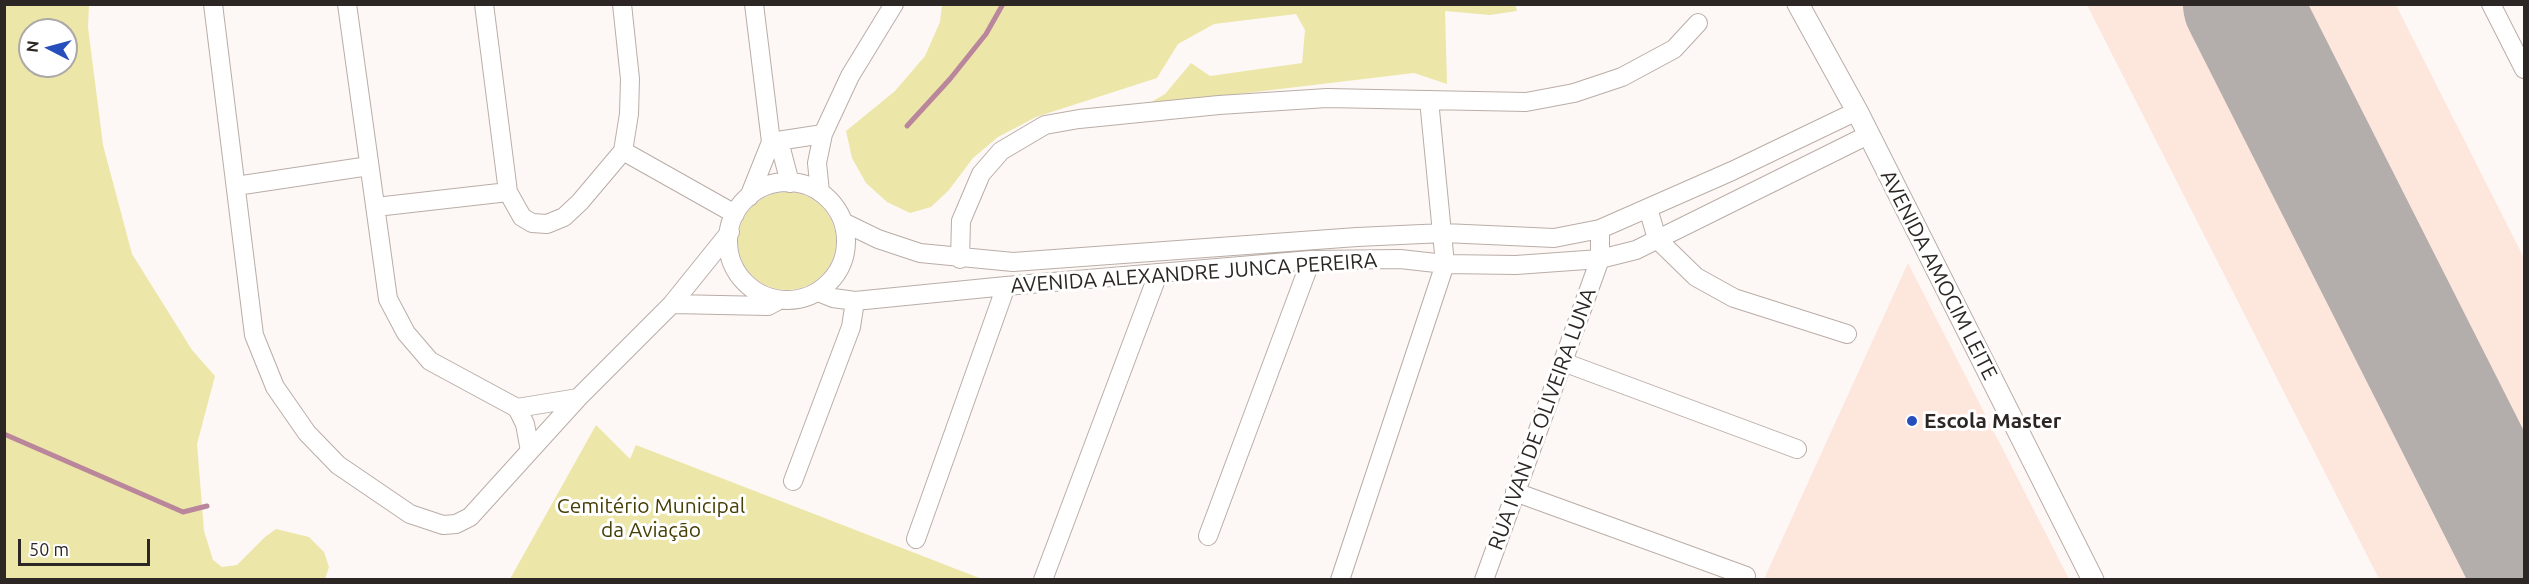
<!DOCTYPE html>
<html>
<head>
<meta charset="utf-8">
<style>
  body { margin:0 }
  #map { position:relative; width:2529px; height:584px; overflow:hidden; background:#fdf8f5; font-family:Ubuntu,sans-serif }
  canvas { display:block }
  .frame { position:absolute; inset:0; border:6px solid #2c2724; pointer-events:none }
  .north { position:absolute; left:18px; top:18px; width:60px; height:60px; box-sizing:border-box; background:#fff; border:2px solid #aba9a7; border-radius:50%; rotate:276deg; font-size:16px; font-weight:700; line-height:24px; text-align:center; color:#2c2724 }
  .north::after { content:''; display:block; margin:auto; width:21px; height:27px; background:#264fbd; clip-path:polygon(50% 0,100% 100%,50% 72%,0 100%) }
  .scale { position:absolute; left:18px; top:539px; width:132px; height:27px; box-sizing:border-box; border:3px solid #2c2724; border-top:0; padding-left:8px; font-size:18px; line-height:21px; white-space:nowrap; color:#2c2724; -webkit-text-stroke:4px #fff; paint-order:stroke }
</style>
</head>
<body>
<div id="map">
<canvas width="2529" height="584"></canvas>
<div class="frame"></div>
<div class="north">N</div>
<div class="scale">50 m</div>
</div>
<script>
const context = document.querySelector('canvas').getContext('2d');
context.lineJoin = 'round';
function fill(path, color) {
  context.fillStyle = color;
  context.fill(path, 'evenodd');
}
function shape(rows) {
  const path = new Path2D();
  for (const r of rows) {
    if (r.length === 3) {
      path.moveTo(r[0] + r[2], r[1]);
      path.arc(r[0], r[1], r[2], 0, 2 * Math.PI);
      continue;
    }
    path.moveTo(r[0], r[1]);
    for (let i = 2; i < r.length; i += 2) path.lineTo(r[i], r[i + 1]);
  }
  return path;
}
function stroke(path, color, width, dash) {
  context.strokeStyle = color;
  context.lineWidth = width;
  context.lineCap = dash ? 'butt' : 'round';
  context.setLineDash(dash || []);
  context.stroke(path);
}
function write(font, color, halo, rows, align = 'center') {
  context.font = font + ' Ubuntu,sans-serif';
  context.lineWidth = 6;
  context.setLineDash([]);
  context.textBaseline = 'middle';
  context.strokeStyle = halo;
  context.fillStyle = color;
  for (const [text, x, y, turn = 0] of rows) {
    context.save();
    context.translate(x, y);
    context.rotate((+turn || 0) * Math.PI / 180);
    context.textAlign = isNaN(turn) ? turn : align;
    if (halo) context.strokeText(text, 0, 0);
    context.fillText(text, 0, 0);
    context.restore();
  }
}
const built = shape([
  [2087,5,2396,5,2524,258,2524,579,2379,579],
  [1908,263,2069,579,1764,579]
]);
const green = shape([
  [1515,4,1517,11,1490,15,1445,11,1447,84,1414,73,1146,105,1165,94,1191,63,1210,76,1302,63,1305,30,1296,14,1214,24,1178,44,1157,78,1036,117,998,137,973,158,949,190,931,207,910,213,887,202,866,183,852,158,846,131,895,91,925,56,940,22,942,5],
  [4,5,89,5,88,27,103,145,132,254,192,350,215,376,197,444,204,531,213,560,222,567,237,565,265,537,276,529,309,537,324,552,329,567,325,579,5,579],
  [30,30,66,30,66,66,30,66],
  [787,241,49],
  [596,425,630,459,636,445,982,579,510,579]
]);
const stream = shape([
  [907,126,950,79,986,34,1003,4],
  [4,434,183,512,207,506]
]);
const runway = shape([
  [2242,4,2524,562]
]);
const minor = shape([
  [213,4,254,335,275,387,307,433,338,465,410,514,443,525,456,524,470,517,578,398,672,304,730,232],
  [347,4,388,299,406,333,430,361,517,408,525,424,530,451],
  [484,4,508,192,522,217,532,223,547,224,564,217,580,202,623,151,629,114,630,79,622,4],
  [2491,4,2524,69],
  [779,141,790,183],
  [771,142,823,134],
  [623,151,735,214],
  [787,241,59],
  [236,186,369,166],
  [820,192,817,163,823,134,850,76,894,4],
  [749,197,771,142,754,4],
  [376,207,508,192],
  [1648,208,1657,239,1696,277,1734,298,1847,334],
  [843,222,878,239,920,253,1013,262,1357,237,1444,233,1554,238,1600,229,1732,171,1857,111],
  [960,259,961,221,981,174,1001,151,1045,125,1079,119,1219,105,1327,98,1526,102,1574,93,1622,77,1674,49,1698,23],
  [818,292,833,298,855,301,1006,286,1311,260,1400,259,1445,264,1516,265,1600,259,1636,250,1868,135],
  [672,304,768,306,779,300],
  [1563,362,1797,449],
  [517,408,578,398],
  [793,481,851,327,855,301],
  [1515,492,1746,576],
  [1208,536,1311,260],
  [916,539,1006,286],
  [1043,580,1158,274],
  [1340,580,1445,264,1429,100],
  [1484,580,1600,259,1600,229]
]);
const tertiary = shape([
  [1798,4,1857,111,2093,580]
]);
const markers = [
  [1912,421,6,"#264fbd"]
];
const streetNames = [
  ["AVENIDA ALEXANDRE JUNCA PEREIRA",1194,273,-4],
  ["AVENIDA AMOCIM LEITE",1939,275,63],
  ["RUA IVAN DE OLIVEIRA LUNA",1542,419,-70]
];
const poiNames = [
  ["Escola Master",1924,421]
];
const parkNames = [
  ["Cemitério Municipal",651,506],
  ["da Aviação",651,530]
];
fill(built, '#fde7dd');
fill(green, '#ede6a9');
stroke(stream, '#b9869c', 5);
stroke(runway, '#b3aeab', 118);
stroke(minor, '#baada7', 20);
stroke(tertiary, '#baada7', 23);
stroke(minor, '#fff', 18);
stroke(tertiary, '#fff', 21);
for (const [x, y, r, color] of markers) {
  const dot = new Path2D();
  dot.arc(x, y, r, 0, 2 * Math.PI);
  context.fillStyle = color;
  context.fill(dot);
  stroke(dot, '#fff', 2);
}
write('21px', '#2c2724', '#fff', streetNames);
write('bold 21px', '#2c2724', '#fff', poiNames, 'left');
write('21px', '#463f05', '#fff', parkNames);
</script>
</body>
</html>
